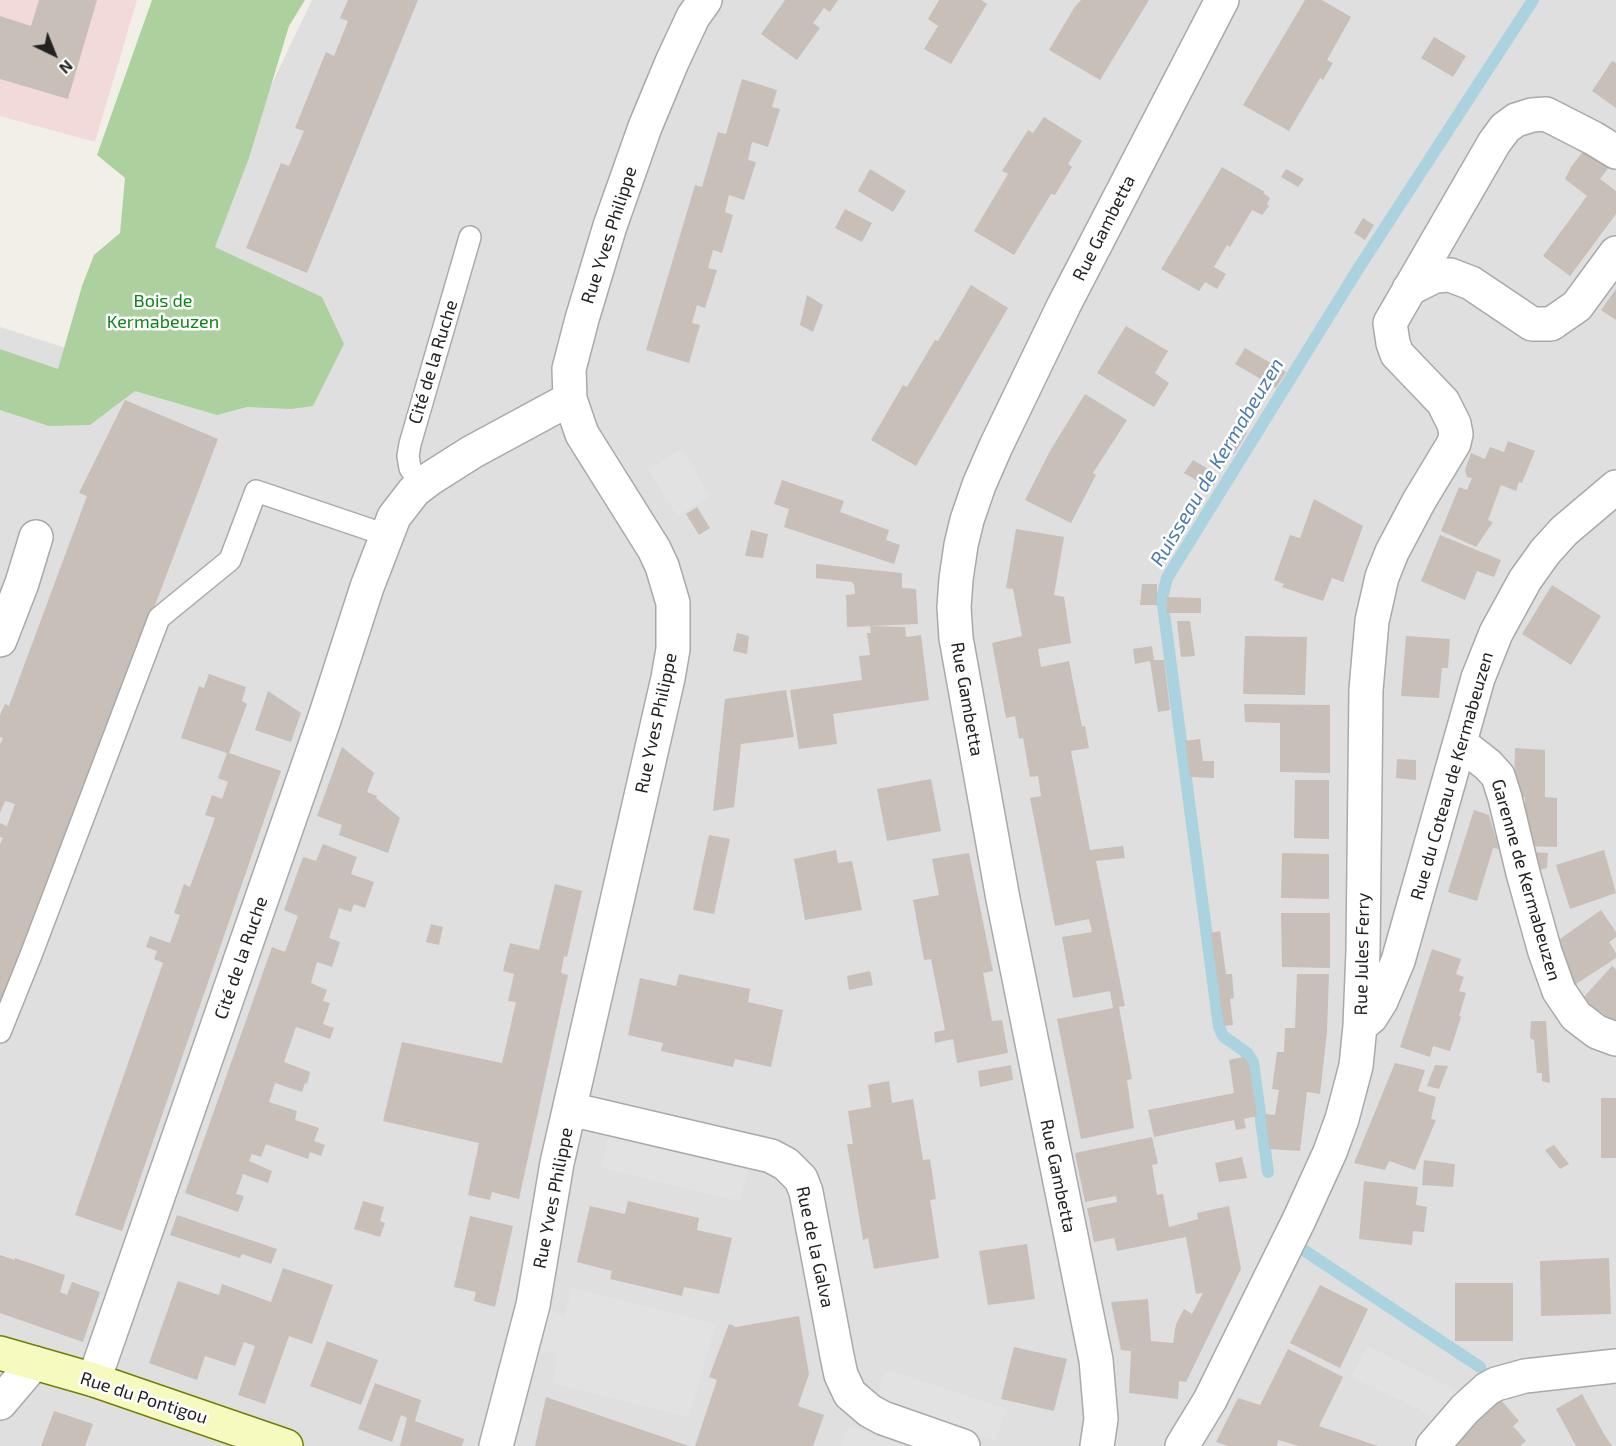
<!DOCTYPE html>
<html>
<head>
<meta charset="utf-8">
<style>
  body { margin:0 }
  #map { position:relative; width:1616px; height:1446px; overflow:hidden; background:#f2efe9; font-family:"Exo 2",sans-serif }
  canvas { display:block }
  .north { position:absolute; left:24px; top:24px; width:60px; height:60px; -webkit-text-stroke:4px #fff; paint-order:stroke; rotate:137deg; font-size:16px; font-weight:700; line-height:24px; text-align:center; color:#222 }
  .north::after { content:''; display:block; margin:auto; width:21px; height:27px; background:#222; clip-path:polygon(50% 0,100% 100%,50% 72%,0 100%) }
</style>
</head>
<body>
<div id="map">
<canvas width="1616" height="1446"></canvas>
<div class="north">N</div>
</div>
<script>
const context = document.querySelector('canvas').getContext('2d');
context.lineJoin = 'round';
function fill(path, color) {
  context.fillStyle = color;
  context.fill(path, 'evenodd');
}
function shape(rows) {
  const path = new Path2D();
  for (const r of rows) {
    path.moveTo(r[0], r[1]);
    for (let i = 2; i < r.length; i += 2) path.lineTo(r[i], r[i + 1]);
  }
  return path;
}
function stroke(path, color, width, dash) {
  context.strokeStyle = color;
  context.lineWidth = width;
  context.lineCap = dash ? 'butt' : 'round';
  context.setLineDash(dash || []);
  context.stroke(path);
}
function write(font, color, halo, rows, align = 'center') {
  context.font = font + ' "Exo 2",sans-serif';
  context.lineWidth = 5;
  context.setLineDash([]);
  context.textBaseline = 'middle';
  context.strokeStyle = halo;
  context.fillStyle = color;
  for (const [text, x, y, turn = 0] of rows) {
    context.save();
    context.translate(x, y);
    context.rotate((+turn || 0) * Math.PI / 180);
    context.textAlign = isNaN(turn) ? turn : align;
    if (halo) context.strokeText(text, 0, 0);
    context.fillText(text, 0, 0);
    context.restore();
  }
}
const residential = shape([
  [312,0,1616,0,1616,1446,0,1446,0,327,135,370]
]);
const commercial = shape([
  [0,0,137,0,95,142,0,116]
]);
const forest = shape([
  [152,0,305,0,289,26,249,158,215,247,322,297,344,344,313,406,291,409,247,407,217,415,135,391,90,425,49,426,0,410,0,349,58,369,82,286,94,255,120,233,125,178,97,155]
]);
const parking = shape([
  [682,449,710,496,677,516,648,469],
  [609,1137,748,1170,740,1201,601,1168],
  [572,1288,716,1324,689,1417,554,1384,557,1354,549,1351,534,1355,546,1304,555,1313,565,1316],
  [1368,1346,1461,1393,1438,1418,1351,1377],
  [886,1369,1007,1409,995,1441,875,1401],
  [848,1426,904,1446,841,1446]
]);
const stream = shape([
  [1268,1172,1253,1062,1247,1053,1223,1036,1219,1027,1162,598,1167,578,1358,269,1533,0],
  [1305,1251,1480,1367]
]);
const building = shape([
  [39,0,97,0,68,99,0,79,0,16,31,26],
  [348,0,418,0,307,273,246,248,281,163,289,166,304,131,295,128,326,52,334,56,348,21,340,18],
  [785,0,838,0,830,12,824,8,813,23,820,28,797,60,761,34],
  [939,0,981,0,987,4,951,64,924,49,938,26,928,19],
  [1081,0,1149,0,1100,80,1049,50,1074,8],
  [1305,0,1322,0,1351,17,1327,60,1333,63,1323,80,1320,78,1289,131,1243,105],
  [1434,37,1466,56,1453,77,1421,58],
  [1612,61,1616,63,1616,108,1592,91],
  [742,79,777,90,772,107,780,109,768,147,752,142,748,160,756,162,744,200,729,195,725,212,733,215,722,253,713,250,708,268,717,270,705,308,697,305,692,323,700,325,689,363,646,350,695,185,702,187,718,132,726,134],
  [1044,117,1082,141,1068,164,1072,167,1055,195,1051,194,1014,255,974,231,1008,174,1002,171,1028,130,1033,133],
  [1585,149,1609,167,1600,179,1616,191,1616,214,1570,276,1543,256,1587,196,1565,179,1571,167],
  [1222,167,1265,192,1263,193,1270,198,1267,204,1269,206,1262,215,1252,210,1230,247,1227,245,1214,267,1226,274,1217,289,1205,282,1199,291,1161,269],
  [870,169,906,191,893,212,858,191],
  [1286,169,1304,179,1298,187,1281,177],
  [845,209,872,223,862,242,835,228],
  [1363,218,1374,225,1365,240,1354,233],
  [971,285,1008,308,916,466,871,440,903,385,907,387,935,340,938,341],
  [1616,289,1616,320,1601,310],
  [807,295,823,305,813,332,800,325],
  [1126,326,1168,351,1155,373,1169,383,1154,407,1097,373],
  [1245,348,1286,372,1276,388,1235,364],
  [1085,394,1127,420,1093,473,1096,475,1071,523,1025,500,1050,451],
  [125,400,218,439,0,1014,0,844,3,838,0,837,0,823,7,826,15,804,5,801,0,813,0,744,3,738,0,737,0,715,5,704,9,706,87,496,79,493],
  [1235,426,1247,433,1234,454,1222,447],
  [1508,441,1535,451,1522,483,1519,482,1516,491,1501,485,1488,520,1493,522,1476,547,1441,531,1459,487,1467,490,1472,478,1467,477,1465,470,1471,453,1485,459,1490,447,1504,452],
  [1193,460,1220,476,1211,489,1184,473],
  [782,480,844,501,840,512,889,530,886,540,900,545,894,564,784,527,789,509,774,504],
  [1314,499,1363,526,1343,582,1332,578,1323,601,1282,587,1284,584,1274,580,1290,535,1300,538],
  [697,507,710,528,699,535,686,514],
  [1016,529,1064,537,1054,595,1064,597,1071,643,1038,649,1041,667,1069,661,1082,727,1085,726,1089,748,1071,751,1090,850,1123,846,1125,858,1096,861,1125,1006,1119,1007,1132,1079,1127,1080,1134,1128,1081,1139,1057,1019,1113,1008,1110,991,1073,998,1062,937,1092,932,1089,919,1055,926,1030,798,1041,796,1038,776,1030,777,1023,738,1019,739,1015,716,1006,718,992,643,1022,636,1013,589,1006,588],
  [751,530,768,534,763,558,745,556],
  [1440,535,1501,560,1494,577,1477,571,1465,600,1421,581],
  [1168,541,1175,546,1163,564,1155,561],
  [816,564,902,573,902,588,916,589,918,624,847,627,846,595,855,594,854,585,852,582,816,578],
  [1142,584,1157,584,1157,605,1140,605],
  [1552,585,1601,616,1571,665,1522,634],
  [1167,597,1201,598,1201,613,1166,613],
  [1177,621,1190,621,1195,656,1181,657],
  [870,626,905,627,906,637,921,635,929,700,833,714,837,744,799,749,790,690,862,680,859,656,870,655,867,633,871,633],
  [737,633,749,636,747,654,733,651],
  [1245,636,1307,637,1305,695,1243,694],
  [1406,636,1450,639,1448,668,1442,668,1439,698,1401,696],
  [1152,646,1154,660,1164,660,1170,710,1158,712,1150,661,1135,664,1133,649],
  [209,674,246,687,242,701,247,704,229,753,281,771,122,1231,75,1215,163,963,154,959,157,951,146,947,150,936,170,943,180,915,174,913,184,884,190,887,215,818,205,815,212,795,222,799,228,782,218,778,227,753,181,738,199,686,204,688],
  [786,690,794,737,741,744,734,807,713,811,725,699],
  [268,691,301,713,291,742,255,730],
  [1244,704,1330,705,1330,773,1280,772,1280,723,1245,722],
  [1200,739,1203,761,1214,761,1214,778,1190,777,1185,741],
  [342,747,374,773,367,792,377,796,376,798,400,818,388,853,339,835,342,825,317,816],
  [1515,748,1545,750,1545,797,1557,798,1557,847,1524,846,1525,797,1514,797],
  [1397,759,1416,760,1416,780,1396,778],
  [931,779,941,831,887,841,877,789],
  [1295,780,1329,780,1329,839,1294,838],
  [1474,810,1489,815,1499,849,1493,848,1477,901,1448,892],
  [709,835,730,839,714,914,693,910],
  [323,844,357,857,351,874,374,882,365,908,354,904,351,912,339,908,329,938,340,942,332,967,317,962,311,983,327,990,323,1001,330,1003,323,1024,334,1028,330,1039,296,1027,284,1062,310,1072,307,1084,305,1083,302,1092,275,1083,269,1102,297,1111,295,1120,319,1128,314,1141,325,1145,321,1156,310,1152,308,1159,266,1144,261,1157,252,1154,249,1161,272,1171,268,1183,243,1174,236,1194,244,1196,238,1212,185,1193,272,947,285,952,298,916,284,910,303,857,316,861],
  [836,850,838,863,852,861,862,910,805,920,794,859],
  [1604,850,1616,893,1570,909,1556,865],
  [1525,852,1548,853,1547,868,1531,872],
  [969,853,993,971,983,973,992,1021,1002,1020,1008,1053,957,1063,953,1039,935,1043,934,1032,945,1030,931,959,924,960,913,900,939,895,932,859],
  [1282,853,1329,854,1329,899,1281,898],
  [555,884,582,891,567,957,564,956,561,973,568,975,519,1199,492,1192,490,1200,468,1195,479,1143,383,1121,402,1042,502,1063,516,1002,508,1001,514,974,503,971,510,943,539,950],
  [1601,910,1616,932,1616,937,1609,942,1616,953,1616,958,1573,986,1553,944],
  [1281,913,1330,913,1330,968,1282,967],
  [431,924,443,927,439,945,426,942],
  [1220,931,1226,974,1232,974,1234,998,1230,999,1233,1025,1224,1026,1211,933],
  [1432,949,1461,959,1456,974,1464,977,1459,991,1466,993,1459,1016,1461,1017,1450,1051,1433,1046,1430,1057,1400,1047],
  [1612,966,1616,969,1616,1023,1582,999],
  [870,971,873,985,849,990,847,976],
  [679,974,750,989,748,1002,783,1010,771,1067,735,1059,733,1067,661,1051,663,1043,628,1035,640,978,676,986],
  [1297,974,1329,974,1327,1032,1320,1094,1307,1092,1300,1151,1269,1149,1265,1114,1275,1115,1279,1090,1272,1089,1277,1052,1284,1052,1285,1028,1295,1028],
  [1531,1021,1546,1021,1550,1083,1542,1081,1542,1073,1537,1073,1534,1040,1530,1038],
  [1243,1057,1249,1064,1257,1116,1244,1119,1246,1128,1236,1130,1234,1120,1154,1137,1148,1110,1234,1093,1229,1060],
  [1395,1063,1425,1070,1418,1091,1436,1097,1431,1119,1436,1120,1415,1170,1389,1161,1385,1170,1354,1163],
  [1011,1065,1013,1080,980,1087,978,1071],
  [1435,1065,1448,1066,1439,1089,1427,1086],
  [889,1081,892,1103,913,1099,923,1160,930,1159,936,1199,930,1200,939,1258,874,1269,868,1238,863,1240,847,1144,853,1144,848,1111,871,1107,868,1085],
  [1601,1098,1616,1098,1616,1158,1601,1158],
  [1152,1137,1158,1164,1152,1165,1157,1195,1163,1194,1169,1227,1198,1219,1197,1213,1229,1206,1241,1269,1186,1382,1179,1381,1178,1399,1129,1393,1131,1351,1121,1350,1111,1302,1148,1299,1151,1341,1173,1343,1176,1324,1184,1309,1192,1314,1203,1293,1196,1294,1186,1237,1117,1251,1114,1238,1094,1242,1087,1208,1117,1202,1116,1196,1085,1202,1075,1153],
  [1554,1145,1569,1164,1560,1169,1545,1150],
  [1242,1157,1247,1178,1219,1182,1215,1163],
  [1424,1160,1455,1164,1453,1187,1422,1185],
  [1364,1181,1418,1187,1416,1205,1427,1207,1424,1232,1413,1231,1412,1245,1359,1239],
  [363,1201,384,1207,380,1221,385,1223,380,1237,354,1229],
  [628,1201,699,1218,697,1230,732,1238,719,1294,684,1287,682,1296,610,1279,612,1271,577,1262,590,1206,625,1214],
  [177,1215,277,1249,271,1264,242,1254,240,1258,170,1235],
  [470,1216,513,1226,495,1307,474,1301,476,1292,454,1287],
  [1027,1244,1035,1299,988,1305,979,1251],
  [0,1255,15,1260,15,1258,65,1275,60,1292,67,1295,72,1282,100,1292,83,1342,0,1313],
  [1609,1258,1611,1314,1541,1316,1540,1261],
  [283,1268,333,1285,312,1344,289,1336,265,1404,238,1395,255,1346,244,1342,235,1366,205,1356,197,1380,149,1363,178,1281,219,1295,222,1284,271,1302],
  [1455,1283,1513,1283,1513,1341,1455,1341],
  [1320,1285,1368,1309,1340,1368,1290,1343],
  [799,1316,809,1374,798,1406,824,1415,813,1446,695,1446,717,1380,709,1377,729,1324,736,1327],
  [327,1341,378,1360,361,1405,310,1386],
  [1014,1347,1067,1359,1054,1411,1001,1399],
  [1288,1349,1343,1377,1319,1426,1378,1446,1299,1446,1278,1440,1277,1446,1228,1446,1216,1442,1238,1398,1260,1405],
  [375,1383,421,1400,415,1421,464,1439,462,1446,400,1446,407,1418,401,1415,392,1442,358,1429],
  [1582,1394,1604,1434,1612,1446,1576,1446,1556,1409],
  [546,1397,689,1446,535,1446],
  [1501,1400,1519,1421,1513,1426,1526,1441,1520,1446,1450,1446],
  [54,1411,93,1424,85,1446,41,1446]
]);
const service = shape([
  [421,485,410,468,408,456,410,444,470,237],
  [0,1032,31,955,159,618,230,560,256,491,386,535]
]);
const minor = shape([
  [1409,289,1435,276,1450,275,1471,283,1532,324,1551,324,1577,306,1616,253],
  [0,640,22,583,36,537],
  [1460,743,1488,765,1498,776,1505,798,1523,873,1545,952,1559,991,1576,1016,1597,1032,1616,1039],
  [1360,1026,1371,1017,1381,1001,1398,961,1478,678,1496,633,1525,580,1545,552,1564,531,1616,487],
  [570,1109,771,1156,786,1164,801,1179,806,1192,837,1356,841,1375,850,1394,870,1411,883,1418,963,1446],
  [94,1380,324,720,367,587,394,517,414,491,431,478,472,452,570,399],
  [496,1446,533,1305,557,1163,668,678,673,649,673,603,662,566,654,549,582,434,570,399,569,369,582,319,610,226,645,127,672,62,693,17,705,0],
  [1097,1446,1101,1419,1096,1360,1003,899,956,638,954,607,956,579,961,545,967,520,979,485,996,446,1064,305,1222,0],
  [1182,1446,1210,1400,1299,1220,1330,1152,1342,1119,1356,1066,1360,1026,1363,951,1366,690,1372,621,1382,577,1392,552,1419,501,1454,443,1456,434,1454,424,1443,402,1397,354,1393,343,1390,323,1494,143,1505,128,1516,120,1532,115,1546,114,1593,138,1616,152],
  [1433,1446,1465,1409,1487,1389,1496,1384,1525,1376,1616,1366]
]);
const tertiary = shape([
  [0,1403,34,1363]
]);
const secondary = shape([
  [0,1353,94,1380,286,1446]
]);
const streetNames = [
  ["Rue Gambetta",1104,228,-63],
  ["Rue Yves Philippe",609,235,-72],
  ["Cité de la Ruche",433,362,-73],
  ["Rue Gambetta",967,699,80],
  ["Rue Yves Philippe",656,723,-78],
  ["Rue du Coteau de Kermabeuzen",1452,776,-74],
  ["Garenne de Kermabeuzen",1526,880,74],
  ["Rue Jules Ferry",1362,954,-89],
  ["Cité de la Ruche",241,958,-71],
  ["Rue Gambetta",1058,1176,78],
  ["Rue Yves Philippe",553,1198,-79],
  ["Rue de la Galva",815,1247,78],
  ["Rue du Pontigou",144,1398,18]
];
const parkNames = [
  ["Bois de",163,301],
  ["Kermabeuzen",163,322]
];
const waterNames = [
  ["Ruisseau de Kermabeuzen",1217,462,-59]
];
fill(residential, '#e0dfdf');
fill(commercial, '#f2dad9');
fill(forest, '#add19e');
fill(parking, '#e2e2e2');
stroke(stream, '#aad3df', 12);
fill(building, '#c7bfb8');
stroke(service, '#a9a9a9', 24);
stroke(minor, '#a9a9a9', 36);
stroke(tertiary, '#a9a9a9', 36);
stroke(secondary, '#707d05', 36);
stroke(service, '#fff', 21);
stroke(minor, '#fff', 33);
stroke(tertiary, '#fff', 33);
stroke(secondary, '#f7fabf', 33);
write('18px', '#222', '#fff', streetNames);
write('18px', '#0c8416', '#fff', parkNames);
write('italic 20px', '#4a7aab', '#fff', waterNames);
</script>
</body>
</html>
